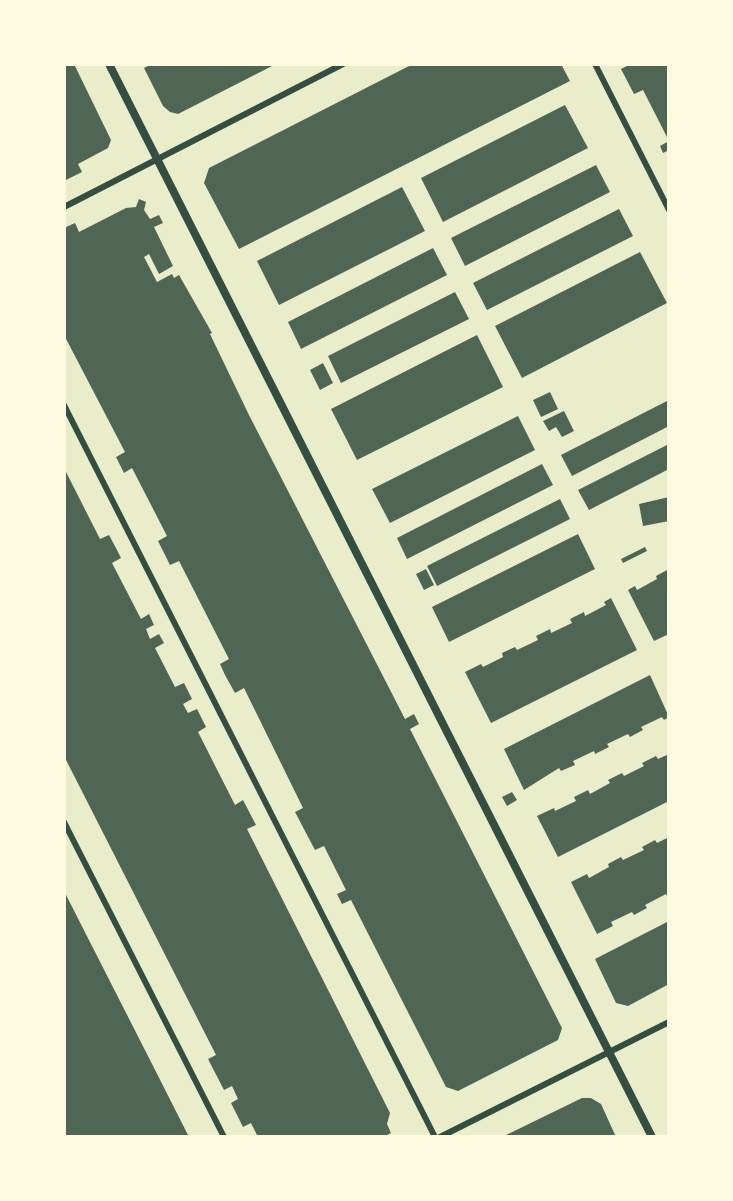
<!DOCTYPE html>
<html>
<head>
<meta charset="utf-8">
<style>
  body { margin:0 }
  #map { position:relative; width:733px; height:1201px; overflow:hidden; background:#e9edc9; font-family:"PT Sans Narrow",sans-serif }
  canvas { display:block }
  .frame { position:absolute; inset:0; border:66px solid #fefae0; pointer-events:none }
</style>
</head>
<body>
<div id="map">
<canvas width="733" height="1201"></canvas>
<div class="frame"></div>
</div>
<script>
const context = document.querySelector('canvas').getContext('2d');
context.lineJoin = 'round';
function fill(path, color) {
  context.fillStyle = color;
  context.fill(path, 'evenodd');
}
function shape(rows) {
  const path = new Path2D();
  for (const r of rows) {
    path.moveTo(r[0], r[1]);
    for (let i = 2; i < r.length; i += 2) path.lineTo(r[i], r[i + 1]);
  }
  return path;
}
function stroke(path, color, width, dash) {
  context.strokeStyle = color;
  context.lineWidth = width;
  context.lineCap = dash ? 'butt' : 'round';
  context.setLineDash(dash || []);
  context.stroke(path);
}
const building = shape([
  [64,64,74,64,111,140,108,148,78,164,82,172,64,181],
  [152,64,276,64,178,114,170,112,163,106,144,68],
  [413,64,561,64,570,81,239,249,204,183,209,168],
  [631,64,669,64,669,150,663,153,660,146,669,141,643,90,634,94,621,69],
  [565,105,588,148,443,222,421,178],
  [596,165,610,192,465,266,451,238],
  [402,187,425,231,279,305,257,261],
  [139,199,146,202,144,210,150,219,159,215,163,223,154,227,173,266,159,274,149,254,144,257,157,282,172,274,174,278,179,275,212,333,210,334,249,415,405,719,414,714,419,724,410,729,562,1028,558,1040,458,1091,446,1087,351,900,342,904,337,894,346,890,324,846,315,850,295,812,303,808,244,688,235,693,225,675,220,664,229,659,179,561,170,565,158,541,167,536,132,468,124,473,116,457,125,452,64,335,64,228,75,223,79,232,126,208,136,207],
  [619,209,633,236,487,310,473,283],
  [433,248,447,275,301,349,288,322],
  [640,252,667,303,522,378,495,326],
  [455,292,469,319,341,383,328,356],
  [477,335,503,387,357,460,331,409],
  [323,363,333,383,320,390,310,370],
  [550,392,558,409,541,417,533,400],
  [669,400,669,426,572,476,561,455],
  [564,411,574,431,562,437,556,427,549,431,543,421],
  [518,416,535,450,390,523,372,489],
  [669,444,669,469,589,510,578,490],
  [542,464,553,485,407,559,397,538],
  [64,468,100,539,109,535,117,550,121,558,112,563,141,619,149,614,154,625,146,629,150,639,159,634,164,643,155,648,175,687,184,683,192,699,183,704,188,713,197,709,206,727,198,732,235,805,243,800,256,825,247,829,390,1113,387,1124,391,1133,383,1137,258,1137,251,1123,243,1127,231,1103,238,1099,232,1086,224,1090,208,1059,216,1055,64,756],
  [669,497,669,521,643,526,639,504],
  [560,499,570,519,437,586,427,566],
  [578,534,595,569,449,642,432,607],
  [645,547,647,551,623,563,621,559],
  [426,569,434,585,424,590,416,574],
  [669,569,669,634,654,641,628,590,635,586,637,590,657,579,656,576],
  [611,598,637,650,491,723,465,672,481,664,483,667,503,657,502,653,515,647,517,650,538,640,536,636,550,629,551,633,572,623,570,619,584,612,585,616,606,605,604,602],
  [650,675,669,717,664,720,662,717,641,727,643,730,630,737,628,734,607,744,609,747,595,754,594,751,573,761,575,765,561,771,559,768,524,790,504,749],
  [669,754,669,801,558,857,537,816,554,808,555,811,576,801,574,797,588,790,590,794,610,783,608,780,622,773,624,776,644,766,642,763,656,756,658,759],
  [512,792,517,800,507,806,502,797],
  [669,837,669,901,666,894,645,905,647,908,634,915,632,912,611,922,613,926,597,934,571,882,587,874,589,878,609,867,608,864,621,857,623,860,644,850,642,847,655,840,657,843],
  [64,891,149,1058,189,1137,64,1137],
  [669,921,669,984,628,1006,616,1003,595,959],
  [582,1098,591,1098,601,1104,616,1137,502,1137]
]);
const minor = shape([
  [595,64,669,210],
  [64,207,343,64],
  [64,405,435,1137],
  [64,822,224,1137],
  [440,1137,669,1022]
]);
const tertiary = shape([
  [109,64,652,1137]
]);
fill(building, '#4f6655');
stroke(minor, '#344e41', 6);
stroke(tertiary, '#344e41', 8);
</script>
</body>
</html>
